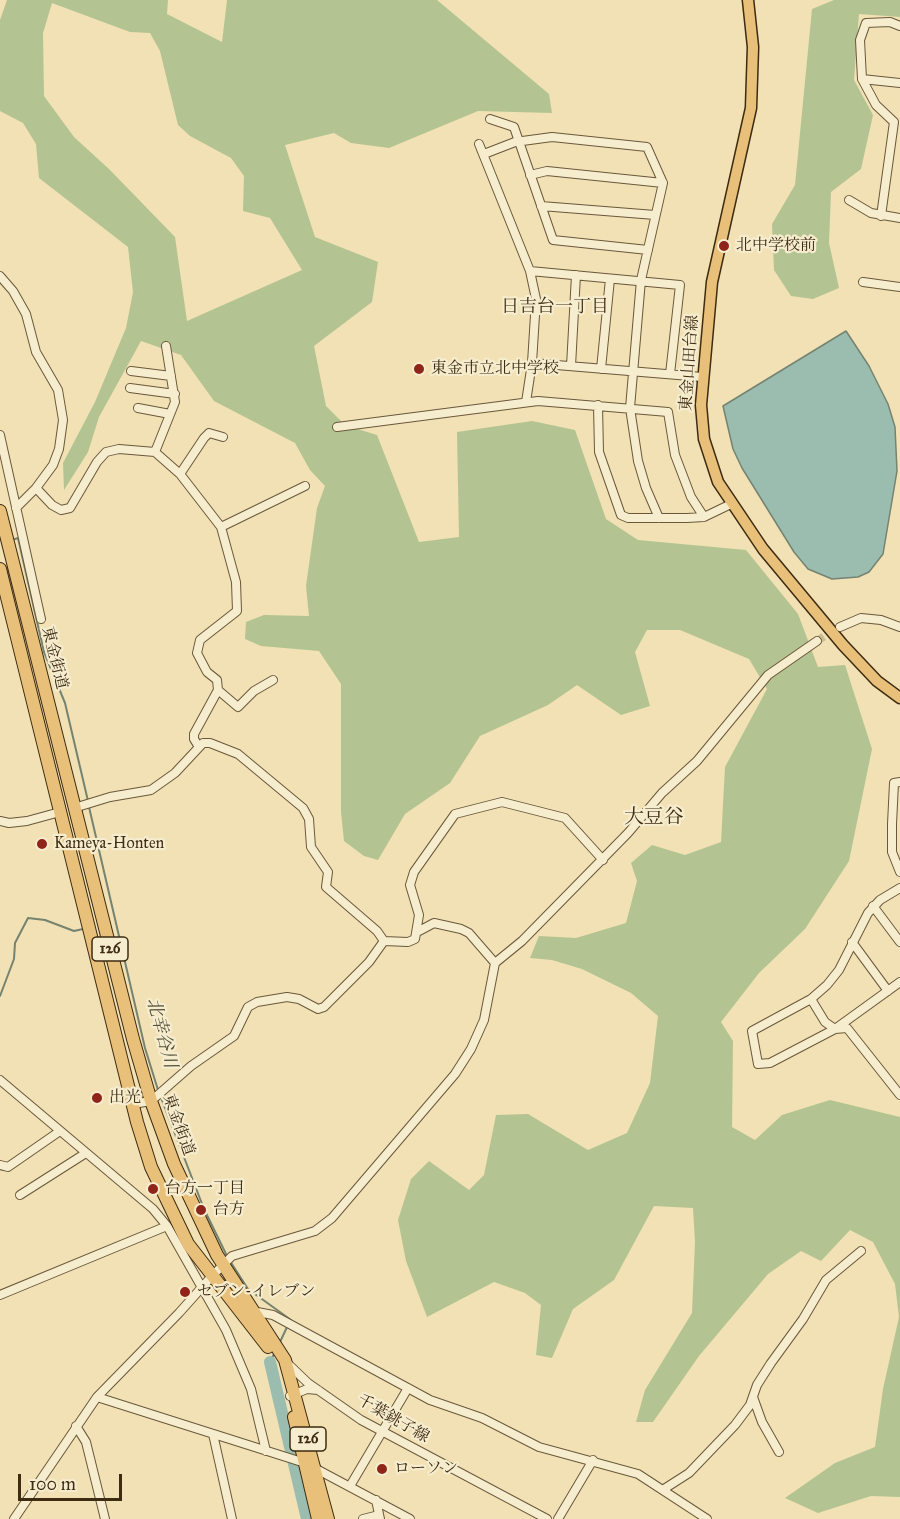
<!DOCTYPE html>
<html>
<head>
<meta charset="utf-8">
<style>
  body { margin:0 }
  #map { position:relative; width:900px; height:1519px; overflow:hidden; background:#f1e1b4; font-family:"IM FELL Great Primer",serif }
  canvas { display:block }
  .scale { position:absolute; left:18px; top:1474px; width:104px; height:27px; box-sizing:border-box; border:3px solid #3d2b12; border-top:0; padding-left:8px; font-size:18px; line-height:21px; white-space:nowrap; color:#3d2b12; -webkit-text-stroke:4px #f6ecce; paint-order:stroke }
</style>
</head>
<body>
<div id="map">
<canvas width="900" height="1519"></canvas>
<div class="scale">100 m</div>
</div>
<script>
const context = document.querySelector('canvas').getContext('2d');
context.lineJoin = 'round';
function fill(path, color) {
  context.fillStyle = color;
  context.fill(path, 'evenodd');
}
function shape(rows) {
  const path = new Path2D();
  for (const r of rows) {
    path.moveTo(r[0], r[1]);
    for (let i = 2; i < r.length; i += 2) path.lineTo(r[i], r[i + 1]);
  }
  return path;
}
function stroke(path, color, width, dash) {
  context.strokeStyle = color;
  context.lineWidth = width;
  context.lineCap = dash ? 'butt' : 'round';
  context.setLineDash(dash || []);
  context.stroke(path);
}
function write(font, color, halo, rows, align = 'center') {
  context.font = font + ' "IM FELL Great Primer","Noto Serif JP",serif';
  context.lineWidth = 4.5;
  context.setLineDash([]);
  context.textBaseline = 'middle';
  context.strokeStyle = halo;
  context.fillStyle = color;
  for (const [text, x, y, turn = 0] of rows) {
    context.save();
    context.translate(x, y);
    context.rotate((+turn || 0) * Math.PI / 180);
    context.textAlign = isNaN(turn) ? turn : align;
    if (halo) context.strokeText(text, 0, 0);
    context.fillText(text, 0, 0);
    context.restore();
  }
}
const green = shape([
  [7,0,168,0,167,14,222,42,227,0,437,0,549,94,552,113,478,111,389,148,351,143,334,133,285,145,315,237,378,262,372,302,314,346,326,406,345,425,377,435,419,542,459,537,457,432,532,421,575,430,606,519,638,540,746,550,798,614,818,667,845,665,872,749,849,861,805,929,759,973,721,1022,733,1041,732,1127,755,1140,782,1115,830,1100,900,1117,900,1497,871,1496,818,1513,785,1498,835,1463,875,1447,883,1389,899,1317,895,1284,873,1242,850,1230,821,1261,801,1251,768,1274,699,1356,653,1422,636,1422,645,1390,692,1313,695,1242,693,1208,654,1206,614,1280,573,1309,552,1358,536,1355,541,1305,525,1293,494,1282,427,1317,406,1261,398,1220,411,1179,429,1161,469,1190,484,1175,496,1115,528,1114,588,1150,627,1133,650,1083,658,1016,631,993,582,969,552,960,530,958,539,936,576,938,626,923,637,881,631,863,652,845,685,855,721,842,725,767,767,689,749,659,680,630,647,630,635,652,650,706,621,715,577,685,548,705,480,736,450,783,405,814,378,860,364,856,344,841,341,812,341,684,319,651,261,646,245,639,246,622,264,615,309,616,306,586,317,508,325,486,310,470,295,443,214,401,181,355,141,341,99,417,88,452,64,490,63,463,95,402,126,328,133,292,128,247,39,178,36,144,23,123,0,111,0,20],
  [52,3,130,32,150,33,160,51,178,125,190,136,231,158,244,176,243,211,270,218,302,270,187,321,175,237,109,169,74,137,44,96,43,33],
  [834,0,900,0,900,17,859,14,854,80,873,115,861,169,831,192,829,243,839,288,813,299,791,296,774,270,772,224,795,185,812,9]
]);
const water = shape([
  [846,331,869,366,888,404,895,427,897,471,883,554,869,572,858,577,832,579,808,569,794,552,742,468,733,449,723,406,846,331]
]);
const stream = shape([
  [12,540,18,538,44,652,65,703,88,801],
  [89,807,145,1048,158,1090],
  [0,996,14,959,15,943,28,918,45,920,74,931,83,929],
  [160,1095,204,1209,227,1256],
  [230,1261,248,1289,291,1320],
  [280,1342,288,1325],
  [270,1362,275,1352]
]);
const river = shape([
  [270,1362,307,1519]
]);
const minorTunnel = shape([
  [817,641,837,628]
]);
const minor = shape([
  [862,79,900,83],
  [490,119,514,127,553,240,648,250],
  [479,144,530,271,536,299,532,363,526,402],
  [484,154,515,142,552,137,647,147,663,183,641,280,630,408,638,461,646,488,659,518],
  [530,175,547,171,663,183],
  [849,200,871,213,900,218],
  [541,206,655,215],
  [881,216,894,122,876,105,862,79,860,40,866,23,890,22,900,26],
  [530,271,680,285,670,374],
  [0,276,13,291,26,314,36,352,58,390,63,420,59,449,53,465,36,488,16,508],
  [863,282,900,287],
  [532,363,702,377],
  [571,366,576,275],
  [601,369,610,279],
  [131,371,171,376],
  [130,388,175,394],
  [598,405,599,452,621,515,628,518,687,518,704,517,731,504],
  [138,408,170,414],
  [337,427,538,401,668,412,675,455,691,497,704,517],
  [0,435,41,619],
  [155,452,175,402,166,346],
  [180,474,204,438,209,433,223,437],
  [36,488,52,505,61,510,70,508,97,462,106,452,119,449,155,452,180,474,221,527,236,582,237,611,200,640,197,653,207,672,217,680,218,690,194,734,194,739,199,747],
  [221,527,305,486],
  [840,627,861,618,881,620,900,627],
  [218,690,238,707,254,691,273,680],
  [900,782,894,783,892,824,892,852,900,872],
  [74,808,110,797,151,790,175,773,203,743,210,743,238,754,303,808,309,819,311,847,328,872,326,887,377,931,384,941],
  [0,821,9,823,27,821,60,812],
  [900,888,880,900,868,913,839,970,827,985,811,999,752,1031,758,1064,770,1063,835,1029,900,982],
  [873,906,900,942],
  [419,931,434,923,461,929,469,933,495,963],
  [384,941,408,942,415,939,419,915,410,885,414,872,455,814,502,802,565,818,603,860],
  [852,942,888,991],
  [811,999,825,1022,835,1029,847,1028,900,1095],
  [0,1080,153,1209,167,1226,226,1330,251,1389,266,1451],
  [133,1104,151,1101,191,1066,234,1036,248,1007,257,1002,287,997,299,999,318,1009,324,1007,369,962,384,941],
  [0,1165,8,1167,60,1131],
  [20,1195,86,1153],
  [0,1295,167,1226],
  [252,1311,273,1315,430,1400,482,1418,539,1447,638,1474,707,1519],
  [286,1362,308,1383,361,1420,547,1519],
  [290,1396,307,1389,318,1390],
  [97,1397,305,1463,410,1519],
  [753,1397,762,1422,779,1452],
  [76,1426,86,1442,105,1519],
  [213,1434,232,1519],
  [350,1486,408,1388],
  [664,1489,689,1473,735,1425,750,1405,757,1385,771,1363,803,1319,826,1280,861,1251],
  [376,1500,380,1519],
  [14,1519,97,1397,179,1313,212,1276,232,1256,315,1231,332,1218,455,1074,471,1049,484,1020,495,963,522,941,628,833,662,793,697,761,768,675,817,641],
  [363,1519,379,1515],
  [558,1519,593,1460]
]);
const major = shape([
  [748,0,753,47,751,108,712,282,701,405,704,439,718,482,763,549,843,645,877,681,900,698]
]);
const highway = shape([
  [0,511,133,1039,151,1101,174,1164,217,1255,285,1360,328,1519],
  [0,569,137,1122,151,1167,188,1244,268,1347],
  [294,1417,318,1519]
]);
const markers = [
  [724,246,6,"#8f2418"],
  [419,369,6,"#8f2418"],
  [42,844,6,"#8f2418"],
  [97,1098,6,"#8f2418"],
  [153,1189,6,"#8f2418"],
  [201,1210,6,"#8f2418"],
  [185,1292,6,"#8f2418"],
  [382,1469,6,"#8f2418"]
];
const shields = [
  [110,949,36],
  [308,1439,36]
];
const shieldNames = [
  ["126",110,949],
  ["126",308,1439]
];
const poiNames = [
  ["北中学校前",736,246],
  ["東金市立北中学校",431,369],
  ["Kameya-Honten",54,844],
  ["出光",109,1098],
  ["台方一丁目",165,1189],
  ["台方",213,1210],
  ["セブン-イレブン",197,1292],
  ["ローソン",394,1469]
];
const streetNames = [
  ["東金山田台線",690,363,-86],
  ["東金街道",54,658,76],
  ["東金街道",178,1125,70],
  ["千葉銚子線",393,1419,30]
];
const neighbourhoodNames = [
  ["日吉台一丁目",555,308]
];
const waterNames = [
  ["北幸谷川",161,1033,75]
];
const quarterNames = [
  ["大豆谷",654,818]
];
fill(green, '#b3c492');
fill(water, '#9bbdb0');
stroke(water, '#758371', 1.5);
stroke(stream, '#758371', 2);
stroke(river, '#9bbdb0', 12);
stroke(minorTunnel, '#cdbd94', 8, [8, 4]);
stroke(minor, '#6a583a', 10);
stroke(major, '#3d2b12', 13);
stroke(highway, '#3d2b12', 14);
stroke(minor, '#f6ecce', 8);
stroke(major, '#e8c07a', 10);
stroke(highway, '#e8c07a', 12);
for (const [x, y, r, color] of markers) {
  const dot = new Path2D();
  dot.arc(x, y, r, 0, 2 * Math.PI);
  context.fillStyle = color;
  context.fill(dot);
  stroke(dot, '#f6ecce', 2);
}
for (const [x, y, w] of shields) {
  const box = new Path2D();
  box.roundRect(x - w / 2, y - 12, w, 24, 4.5);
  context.fillStyle = '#f6ecce';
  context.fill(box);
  stroke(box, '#3d2b12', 1.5);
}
write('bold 15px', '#3d2b12', null, shieldNames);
write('16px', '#3d2b12', '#f6ecce', poiNames, 'left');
write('16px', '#3d2b12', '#f6ecce', streetNames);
write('18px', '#3d2b12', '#f6ecce', neighbourhoodNames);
write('italic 18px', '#54503a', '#f6ecce', waterNames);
write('20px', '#3d2b12', '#f6ecce', quarterNames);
</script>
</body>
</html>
